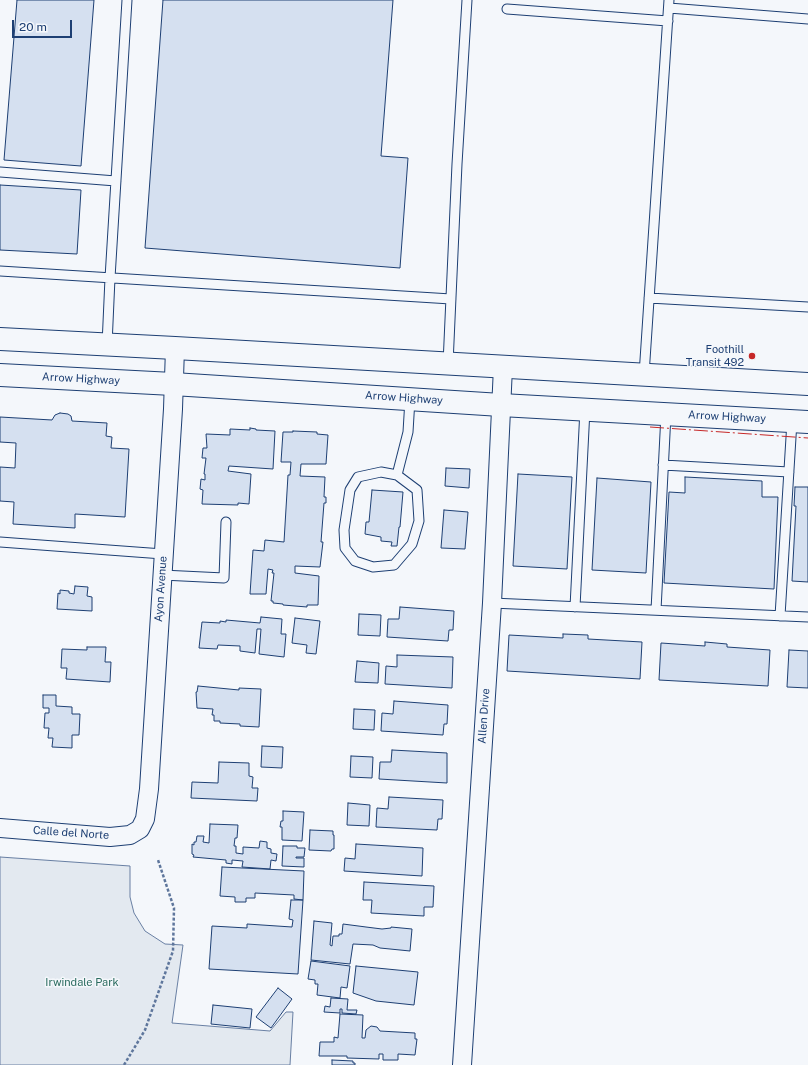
<!DOCTYPE html>
<html>
<head>
<meta charset="utf-8">
<style>
  body { margin:0 }
  #map { position:relative; width:808px; height:1065px; overflow:hidden; background:#f4f7fb; font-family:"Public Sans",sans-serif }
  canvas { display:block }
  .scale { position:absolute; left:12px; top:20px; width:60px; height:18px; box-sizing:border-box; border:2px solid #1d3f73; border-top:0; padding-left:5px; font-size:12px; line-height:14px; white-space:nowrap; color:#1d3f73; -webkit-text-stroke:3px #f4f7fb; paint-order:stroke }
</style>
</head>
<body>
<div id="map">
<canvas width="808" height="1065"></canvas>
<div class="scale">20 m</div>
</div>
<script>
const context = document.querySelector('canvas').getContext('2d');
context.lineJoin = 'round';
function fill(path, color) {
  context.fillStyle = color;
  context.fill(path, 'evenodd');
}
function shape(rows) {
  const path = new Path2D();
  for (const r of rows) {
    path.moveTo(r[0], r[1]);
    for (let i = 2; i < r.length; i += 2) path.lineTo(r[i], r[i + 1]);
  }
  return path;
}
function stroke(path, color, width, dash) {
  context.strokeStyle = color;
  context.lineWidth = width;
  context.lineCap = dash ? 'butt' : 'round';
  context.setLineDash(dash || []);
  context.stroke(path);
}
function write(font, color, halo, rows, align = 'center') {
  context.font = font + ' "Public Sans",sans-serif';
  context.lineWidth = 3;
  context.setLineDash([]);
  context.textBaseline = 'middle';
  context.strokeStyle = halo;
  context.fillStyle = color;
  for (const [text, x, y, turn = 0] of rows) {
    context.save();
    context.translate(x, y);
    context.rotate((+turn || 0) * Math.PI / 180);
    context.textAlign = isNaN(turn) ? turn : align;
    if (halo) context.strokeText(text, 0, 0);
    context.fillText(text, 0, 0);
    context.restore();
  }
}
const green = shape([
  [0,857,130,866,130,897,134,913,145,931,165,944,183,945,172,1023,270,1031,286,1012,293,1012,290,1065,0,1065,0,857]
]);
const building = shape([
  [17,0,94,0,81,166,4,160,17,0],
  [163,0,393,0,381,156,408,158,400,268,145,248,163,0],
  [0,185,81,190,77,254,0,250,0,185],
  [60,413,68,414,71,416,72,421,107,423,106,436,112,437,111,448,129,449,125,517,75,514,75,528,13,524,14,502,0,501,0,467,15,468,16,443,0,442,0,417,52,420,55,415,60,413],
  [250,428,256,429,256,430,275,431,273,469,229,466,228,471,251,474,249,504,238,503,238,505,202,504,203,490,200,489,201,479,205,480,205,474,204,474,206,458,202,458,203,448,207,448,206,434,230,435,230,429,250,430,250,428],
  [293,431,317,432,317,434,328,435,326,464,301,464,300,476,325,477,324,497,326,497,326,503,324,503,321,542,323,542,320,567,295,566,295,573,319,576,318,605,307,605,307,607,283,605,283,604,273,603,273,601,271,601,274,573,272,573,273,570,268,569,266,594,250,594,253,550,264,551,265,540,284,542,288,475,290,475,291,462,281,462,283,432,293,432,293,431],
  [446,468,470,469,469,488,445,486,446,468],
  [518,474,572,477,567,569,513,566,518,474],
  [685,477,762,481,762,497,778,497,774,589,664,583,669,492,685,493,685,477],
  [597,478,651,482,646,573,592,570,597,478],
  [795,487,808,487,808,582,792,581,796,506,794,506,795,487],
  [372,490,403,492,400,527,399,527,397,546,391,546,392,542,381,541,381,537,365,534,366,522,369,522,372,490],
  [444,510,468,512,465,549,441,548,444,510],
  [75,586,88,587,87,596,92,597,92,611,57,609,58,593,60,594,60,590,69,591,69,593,74,594,75,586],
  [400,607,454,611,453,630,449,630,448,641,387,637,388,619,399,619,400,607],
  [359,614,381,615,380,636,358,635,359,614],
  [261,617,282,619,281,634,286,634,284,657,259,654,261,629,257,629,255,653,240,651,240,646,218,645,217,649,199,648,202,622,220,623,220,621,226,622,226,620,260,623,261,617],
  [295,618,320,621,316,654,306,653,307,645,292,643,295,618],
  [563,634,588,635,588,639,642,642,640,679,507,671,509,635,563,638,563,634],
  [705,642,727,644,727,647,770,650,768,686,659,680,661,643,705,646,705,642],
  [87,647,106,647,105,662,111,662,110,682,66,679,67,668,61,668,62,649,87,650,87,647],
  [789,650,808,651,808,688,787,687,789,650],
  [397,655,453,657,452,688,385,684,386,666,397,667,397,655],
  [357,661,379,663,378,683,355,682,357,661],
  [198,686,239,690,239,688,261,689,259,727,240,726,240,724,220,723,220,721,214,721,214,715,212,715,213,709,197,708,196,692,197,692,198,686],
  [43,695,56,695,56,706,72,707,72,714,80,714,79,735,72,735,72,748,52,747,53,738,48,738,49,728,44,728,45,713,49,713,49,708,43,708,43,695],
  [394,701,448,705,447,724,444,724,443,735,381,731,382,713,393,714,394,701],
  [354,709,375,710,374,730,353,729,354,709],
  [262,746,283,747,282,768,261,767,262,746],
  [392,750,447,753,447,783,379,779,380,762,391,762,392,750],
  [351,756,373,757,372,778,350,777,351,756],
  [219,762,249,763,249,776,253,777,252,788,258,788,257,801,191,798,192,782,218,783,219,762],
  [389,797,443,800,442,819,438,819,437,830,376,827,377,808,388,809,389,797],
  [348,803,370,805,369,826,347,825,348,803],
  [283,811,304,812,302,841,282,840,282,827,280,827,281,821,283,821,283,811],
  [210,824,238,825,237,838,235,838,234,846,236,846,236,853,243,854,243,847,259,848,260,841,267,842,267,848,271,849,271,853,277,854,276,861,271,860,270,869,242,867,243,861,232,860,232,864,226,863,226,860,193,857,194,855,192,854,192,844,194,845,194,842,196,842,197,836,204,836,203,842,209,843,210,824],
  [310,830,333,831,333,835,334,835,334,849,332,849,331,851,309,850,310,830],
  [356,844,423,848,422,876,344,871,345,858,355,859,356,844],
  [283,846,297,846,297,848,305,848,304,857,296,857,296,858,304,858,304,867,282,866,283,846],
  [222,867,304,871,303,900,294,899,294,895,255,893,255,898,246,898,246,902,235,902,235,897,220,896,222,867],
  [364,882,434,886,433,907,424,907,424,916,371,913,372,900,363,900,364,882],
  [291,900,303,900,298,974,209,969,212,926,247,928,247,924,292,927,293,920,289,919,291,900],
  [314,921,332,923,330,945,332,946,333,936,339,936,339,934,342,934,343,924,366,927,382,929,391,928,391,927,412,929,410,951,380,948,373,945,353,944,350,964,311,960,314,921],
  [311,961,350,966,347,988,341,987,340,998,317,995,318,984,315,984,315,980,308,979,311,961],
  [356,966,418,972,414,1005,376,1001,353,993,356,966],
  [278,988,292,999,271,1028,256,1017,278,988],
  [331,998,348,999,347,1010,357,1010,356,1014,342,1013,342,1009,340,1009,340,1013,324,1012,325,1006,330,1007,331,998],
  [213,1005,252,1009,250,1028,211,1024,213,1005],
  [340,1014,363,1015,362,1038,365,1038,366,1030,371,1026,377,1027,380,1031,415,1033,415,1039,417,1039,415,1055,398,1054,398,1060,383,1060,383,1054,379,1054,379,1059,347,1058,347,1056,319,1056,320,1042,334,1042,334,1037,338,1038,340,1014],
  [332,1060,353,1061,353,1063,355,1063,355,1065,332,1065,332,1060]
]);
const path = shape([
  [124,1065,145,1030,173,951,174,908,158,860]
]);
const lane = shape([
  [669,8,808,19],
  [507,9,668,21],
  [0,172,116,181],
  [0,271,451,299],
  [649,298,808,307],
  [107,345,110,278,127,0],
  [448,364,457,164,467,0],
  [644,375,669,0],
  [663,465,789,472],
  [397,475,381,472,358,477,350,490,344,530,345,548,355,561,373,567,394,565,412,544,419,521,417,490,397,475,408,432,410,399],
  [0,542,163,554],
  [162,575,224,578,226,522],
  [492,603,808,617],
  [575,607,585,409],
  [656,610,666,414],
  [780,616,792,421]
]);
const street = shape([
  [0,828,110,837,130,835,140,829,145,819,149,789,173,409,175,348],
  [462,1065,492,603,503,367]
]);
const primary = shape([
  [0,339,175,348,808,384],
  [0,375,173,384,501,405,808,422]
]);
const power = shape([
  [650,427,808,438]
]);
const markers = [
  [752,356,4,"#c62828"]
];
const poiNames = [
  ["Foothill",744,350],
  ["Transit 492",744,363]
];
const streetNames = [
  ["Arrow Highway",81,379,3],
  ["Arrow Highway",404,398,4],
  ["Arrow Highway",727,417,3],
  ["Ayon Avenue",161,589,-86],
  ["Allen Drive",484,716,-86],
  ["Calle del Norte",71,833,4]
];
const parkNames = [
  ["Irwindale Park",82,983]
];
fill(green, '#e3e9f0');
stroke(green, '#687fa3', 1);
fill(building, '#d5e0f0');
stroke(building, '#1d3f73', 1);
stroke(lane, '#1d3f73', 11);
stroke(street, '#1d3f73', 20);
stroke(primary, '#1d3f73', 24);
stroke(path, '#5e769c', 2.5, [3, 2]);
stroke(lane, '#f4f7fb', 9);
stroke(street, '#f4f7fb', 18);
stroke(primary, '#f4f7fb', 22);
stroke(power, '#c62828', 1, [14, 3, 2, 3]);
for (const [x, y, r, color] of markers) {
  const dot = new Path2D();
  dot.arc(x, y, r, 0, 2 * Math.PI);
  context.fillStyle = color;
  context.fill(dot);
  stroke(dot, '#f4f7fb', 1.5);
}
write('11px', '#1d3f73', '#f4f7fb', poiNames, 'right');
write('11px', '#1d3f73', '#f4f7fb', streetNames);
write('11px', '#2c6c60', '#f4f7fb', parkNames);
</script>
</body>
</html>
